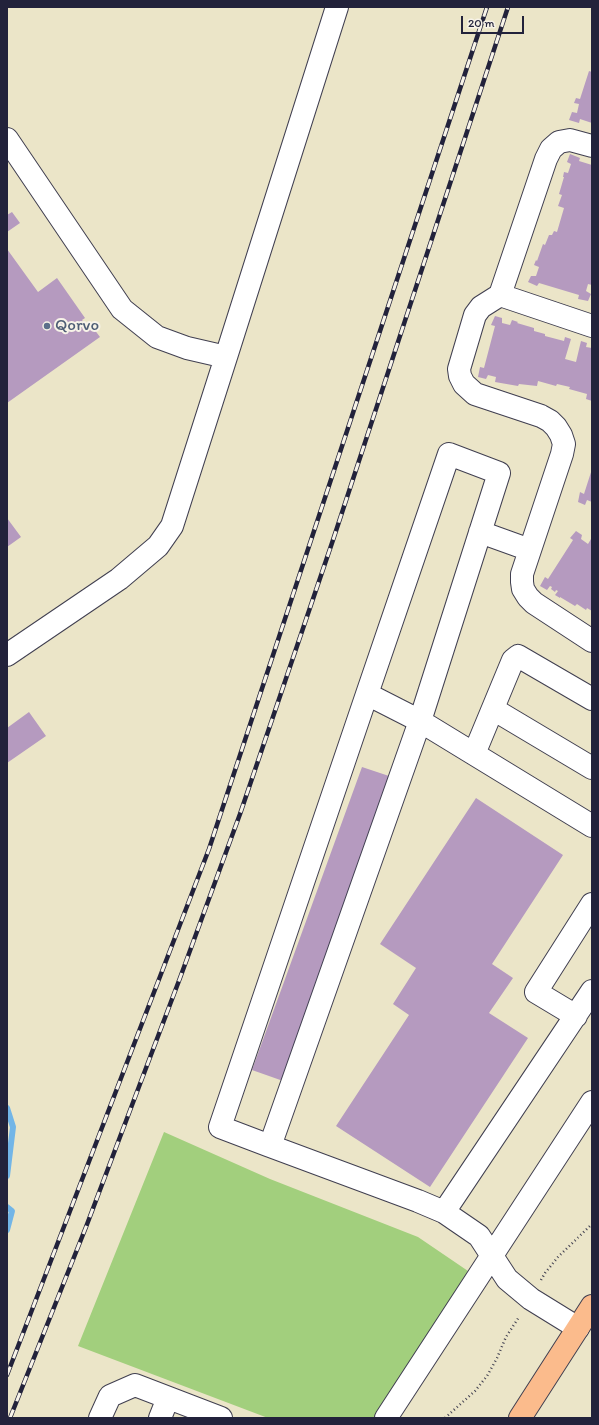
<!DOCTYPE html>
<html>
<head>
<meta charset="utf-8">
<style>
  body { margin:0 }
  #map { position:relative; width:599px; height:1425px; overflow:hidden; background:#ebe5c8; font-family:Itim,sans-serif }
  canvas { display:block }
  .frame { position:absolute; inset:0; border:8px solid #22223b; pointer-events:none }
  .scale { position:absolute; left:461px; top:16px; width:63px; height:18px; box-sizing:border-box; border:2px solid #22223b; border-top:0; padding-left:5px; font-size:12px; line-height:14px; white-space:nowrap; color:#22223b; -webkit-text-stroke:3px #f7f3e8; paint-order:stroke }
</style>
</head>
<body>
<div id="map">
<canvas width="599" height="1425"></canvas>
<div class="frame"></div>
<div class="scale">20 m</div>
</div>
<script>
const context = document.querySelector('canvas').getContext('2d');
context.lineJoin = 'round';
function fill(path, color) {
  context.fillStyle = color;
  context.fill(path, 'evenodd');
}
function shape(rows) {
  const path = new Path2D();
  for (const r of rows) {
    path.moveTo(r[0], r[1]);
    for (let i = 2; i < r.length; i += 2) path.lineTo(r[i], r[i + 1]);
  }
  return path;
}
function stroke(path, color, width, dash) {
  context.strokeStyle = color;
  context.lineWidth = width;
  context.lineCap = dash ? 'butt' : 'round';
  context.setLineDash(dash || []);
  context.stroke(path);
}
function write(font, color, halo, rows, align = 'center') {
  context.font = font + ' Itim,sans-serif';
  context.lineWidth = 4;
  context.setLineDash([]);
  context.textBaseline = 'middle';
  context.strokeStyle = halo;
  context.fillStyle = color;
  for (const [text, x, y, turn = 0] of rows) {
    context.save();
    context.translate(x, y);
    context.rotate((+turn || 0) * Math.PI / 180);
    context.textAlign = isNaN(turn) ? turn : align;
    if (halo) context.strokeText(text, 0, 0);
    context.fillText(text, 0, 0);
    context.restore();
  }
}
const green = shape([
  [164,1132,270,1179,418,1237,468,1271,375,1418,268,1418,78,1346]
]);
const stream = shape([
  [7,1108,13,1127,7,1176],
  [7,1207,12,1211,7,1230]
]);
const building = shape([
  [589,71,592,72,592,123,580,119,579,123,569,120,572,112,577,113,579,104,574,103,576,98,580,99],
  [570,154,580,158,579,161,592,165,592,285,588,284,586,291,591,294,588,301,578,299,579,295,539,283,537,286,528,282,531,276,536,276,539,267,534,265,536,260,537,261,543,244,545,245,549,235,552,235,554,231,557,232,564,208,558,206,562,195,559,194,564,177,563,177,564,172,568,173,571,164,567,162],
  [12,212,20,223,7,232,7,215],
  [7,249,38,292,57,278,85,318,82,320,87,327,91,325,100,337,7,403],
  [495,316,502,318,502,323,510,325,512,320,518,322,517,323,534,328,534,331,545,334,545,336,564,341,565,337,571,339,565,359,576,362,581,341,587,343,586,347,592,348,592,401,586,399,587,394,569,389,570,387,557,384,556,386,538,381,537,386,519,384,518,386,495,382,496,377,488,375,486,379,478,377,480,367,484,368,495,326,491,325],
  [592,469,592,502,587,500,585,505,578,502,580,492,584,494],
  [7,518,21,537,7,547],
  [576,531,582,535,581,539,588,544,591,539,592,540,592,611,587,608,586,610,577,604,575,606,560,597,560,598,555,595,558,591,556,590,555,592,551,589,552,587,550,586,547,590,540,586,545,577,548,579,573,540,570,538],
  [29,712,46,736,7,763,7,728],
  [362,767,395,778,286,1082,252,1070],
  [476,798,563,855,492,964,513,978,489,1013,528,1038,430,1187,336,1126,409,1015,393,1004,416,968,380,944]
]);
const path = shape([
  [541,1280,545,1273,558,1257,592,1224],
  [445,1418,475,1391,487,1376,497,1358,506,1337,519,1317]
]);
const minor = shape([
  [7,139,122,309,157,337,187,348,226,357,337,7],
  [592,146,570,140,559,142,551,149,546,159,500,295,592,326],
  [500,295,481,307,475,315,459,369,460,376,464,384,475,394,541,416,550,421,556,427,561,435,564,444,562,454,522,574,522,582,523,589,528,597,534,603,592,641],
  [480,532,530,550],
  [7,655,119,579,158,546,172,526,226,357],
  [493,709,592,768],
  [474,754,513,660,518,656,592,699],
  [576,1016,536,992,592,904],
  [270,1146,220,1127,367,694,449,454,499,473,420,721,367,694],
  [444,1212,592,991],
  [578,1328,531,1299,507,1279,479,1236,444,1212,418,1201,270,1146,420,721,592,826],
  [100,1418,110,1396,135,1385,221,1418],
  [160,1418,168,1398],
  [386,1418,592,1102]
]);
const major = shape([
  [520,1418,592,1306]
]);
const rail = shape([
  [7,1375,209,849,487,7],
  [10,1418,86,1227,180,978,240,814,333,540,508,7]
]);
const markers = [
  [47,326,4,"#5c6f8a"]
];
const serviceNames = [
  ["Qorvo",55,326]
];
fill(green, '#a2cf7d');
stroke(stream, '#72b5e7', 6);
fill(building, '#b59abf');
stroke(minor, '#403f50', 24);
stroke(major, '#403f50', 24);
stroke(path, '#403f50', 2.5, [1, 3]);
stroke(minor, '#fff', 22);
stroke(major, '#fbbb8c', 22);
stroke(rail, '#22223b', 4.5);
stroke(rail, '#f7f3e8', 3, [9]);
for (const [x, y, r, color] of markers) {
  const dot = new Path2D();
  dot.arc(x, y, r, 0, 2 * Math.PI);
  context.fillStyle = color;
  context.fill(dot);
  stroke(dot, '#f7f3e8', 1.5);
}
write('17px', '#4e5e75', '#f7f3e8', serviceNames, 'left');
</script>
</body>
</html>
